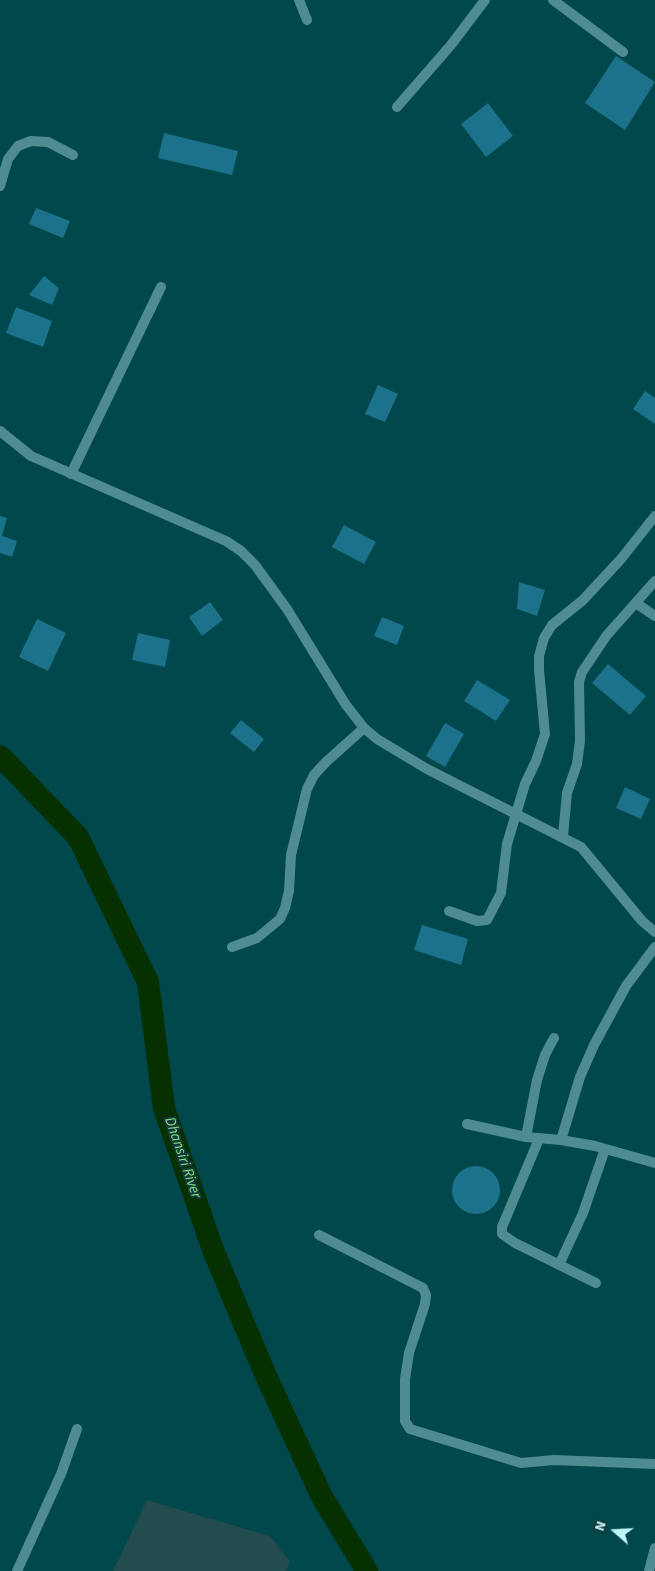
<!DOCTYPE html>
<html>
<head>
<meta charset="utf-8">
<style>
  body { margin:0 }
  #map { position:relative; width:655px; height:1571px; overflow:hidden; background:#00484c; font-family:"Source Sans 3",sans-serif }
  canvas { display:block }
  .north { position:absolute; left:590px; top:1506px; width:50px; height:50px; -webkit-text-stroke:4px #153a3d; paint-order:stroke; rotate:289deg; font-size:14px; font-weight:700; line-height:20px; text-align:center; color:#c2f5f8 }
  .north::after { content:''; display:block; margin:auto; width:18px; height:22px; background:#c2f5f8; clip-path:polygon(50% 0,100% 100%,50% 72%,0 100%) }
</style>
</head>
<body>
<div id="map">
<canvas width="655" height="1571"></canvas>
<div class="north">N</div>
</div>
<script>
const context = document.querySelector('canvas').getContext('2d');
context.lineJoin = 'round';
function fill(path, color) {
  context.fillStyle = color;
  context.fill(path, 'evenodd');
}
function shape(rows) {
  const path = new Path2D();
  for (const r of rows) {
    if (r.length === 3) {
      path.moveTo(r[0] + r[2], r[1]);
      path.arc(r[0], r[1], r[2], 0, 2 * Math.PI);
      continue;
    }
    path.moveTo(r[0], r[1]);
    for (let i = 2; i < r.length; i += 2) path.lineTo(r[i], r[i + 1]);
  }
  return path;
}
function stroke(path, color, width, dash) {
  context.strokeStyle = color;
  context.lineWidth = width;
  context.lineCap = dash ? 'butt' : 'round';
  context.setLineDash(dash || []);
  context.stroke(path);
}
function write(font, color, halo, rows, align = 'center') {
  context.font = font + ' "Source Sans 3",sans-serif';
  context.lineWidth = 4;
  context.setLineDash([]);
  context.textBaseline = 'middle';
  context.strokeStyle = halo;
  context.fillStyle = color;
  for (const [text, x, y, turn = 0] of rows) {
    context.save();
    context.translate(x, y);
    context.rotate((+turn || 0) * Math.PI / 180);
    context.textAlign = isNaN(turn) ? turn : align;
    if (halo) context.strokeText(text, 0, 0);
    context.fillText(text, 0, 0);
    context.restore();
  }
}
const built = shape([
  [147,1500,270,1536,290,1561,286,1571,113,1571]
]);
const river = shape([
  [0,756,78,837,148,982,164,1108,213,1250,266,1376,322,1497,367,1571]
]);
const building = shape([
  [616,56,655,82,625,130,585,103],
  [488,103,513,136,486,157,461,124],
  [164,133,238,151,232,175,158,158],
  [36,208,70,221,63,238,29,224],
  [44,276,59,288,52,305,29,295],
  [16,307,52,321,43,347,6,333],
  [378,385,398,394,385,422,365,414],
  [645,391,655,398,655,424,633,409],
  [0,516,7,518,2,536,17,541,12,557,0,553],
  [344,525,376,542,364,564,332,547],
  [519,582,545,590,537,616,517,609],
  [210,602,223,620,202,636,189,617],
  [382,617,404,626,397,645,374,636],
  [37,619,66,633,48,671,19,657],
  [138,633,170,640,165,667,132,660],
  [608,664,646,696,630,715,592,683],
  [477,680,510,700,496,721,464,701],
  [241,720,264,739,254,752,230,733],
  [445,723,464,734,445,767,426,756],
  [625,787,650,799,641,819,616,808],
  [422,925,468,939,461,965,414,950],
  [476,1190,24]
]);
const minor = shape([
  [299,0,307,20],
  [553,0,623,52],
  [397,107,451,45,485,0],
  [0,186,8,159,18,146,31,141,48,142,73,155],
  [71,474,161,287],
  [636,603,655,616],
  [563,836,567,793,577,764,580,741,579,682,582,672,607,635,655,581],
  [449,911,477,921,487,920,501,893,507,844,525,784,536,761,545,734,539,670,539,656,544,638,552,625,583,600,621,559,655,516],
  [232,947,257,938,280,919,285,908,289,891,291,855,307,789,314,775,326,762,364,728],
  [467,1124,526,1137,561,1140,595,1146,655,1163],
  [526,1137,537,1080,545,1055,554,1038],
  [539,1139,502,1227,502,1234,515,1243,596,1283],
  [561,1140,580,1077,594,1045,626,986,655,947],
  [319,1235,423,1288,426,1295,425,1304,409,1353,405,1379,405,1421,410,1429,521,1463,554,1460,655,1464],
  [559,1265,583,1213,605,1149],
  [17,1571,61,1474,77,1429],
  [649,1571,655,1548]
]);
const tertiary = shape([
  [0,431,31,456,226,541,241,551,255,565,287,609,346,705,364,728,377,739,427,769,581,847,642,921,655,932]
]);
const waterNames = [
  ["Dhansiri River",182,1158,71]
];
fill(built, '#234c4e');
stroke(river, '#073001', 22);
fill(building, '#1c728a');
stroke(minor, '#4e8c8f', 10);
stroke(tertiary, '#4e8c8f', 10);
write('italic 15px', '#85e475', '#153a3d', waterNames);
</script>
</body>
</html>
